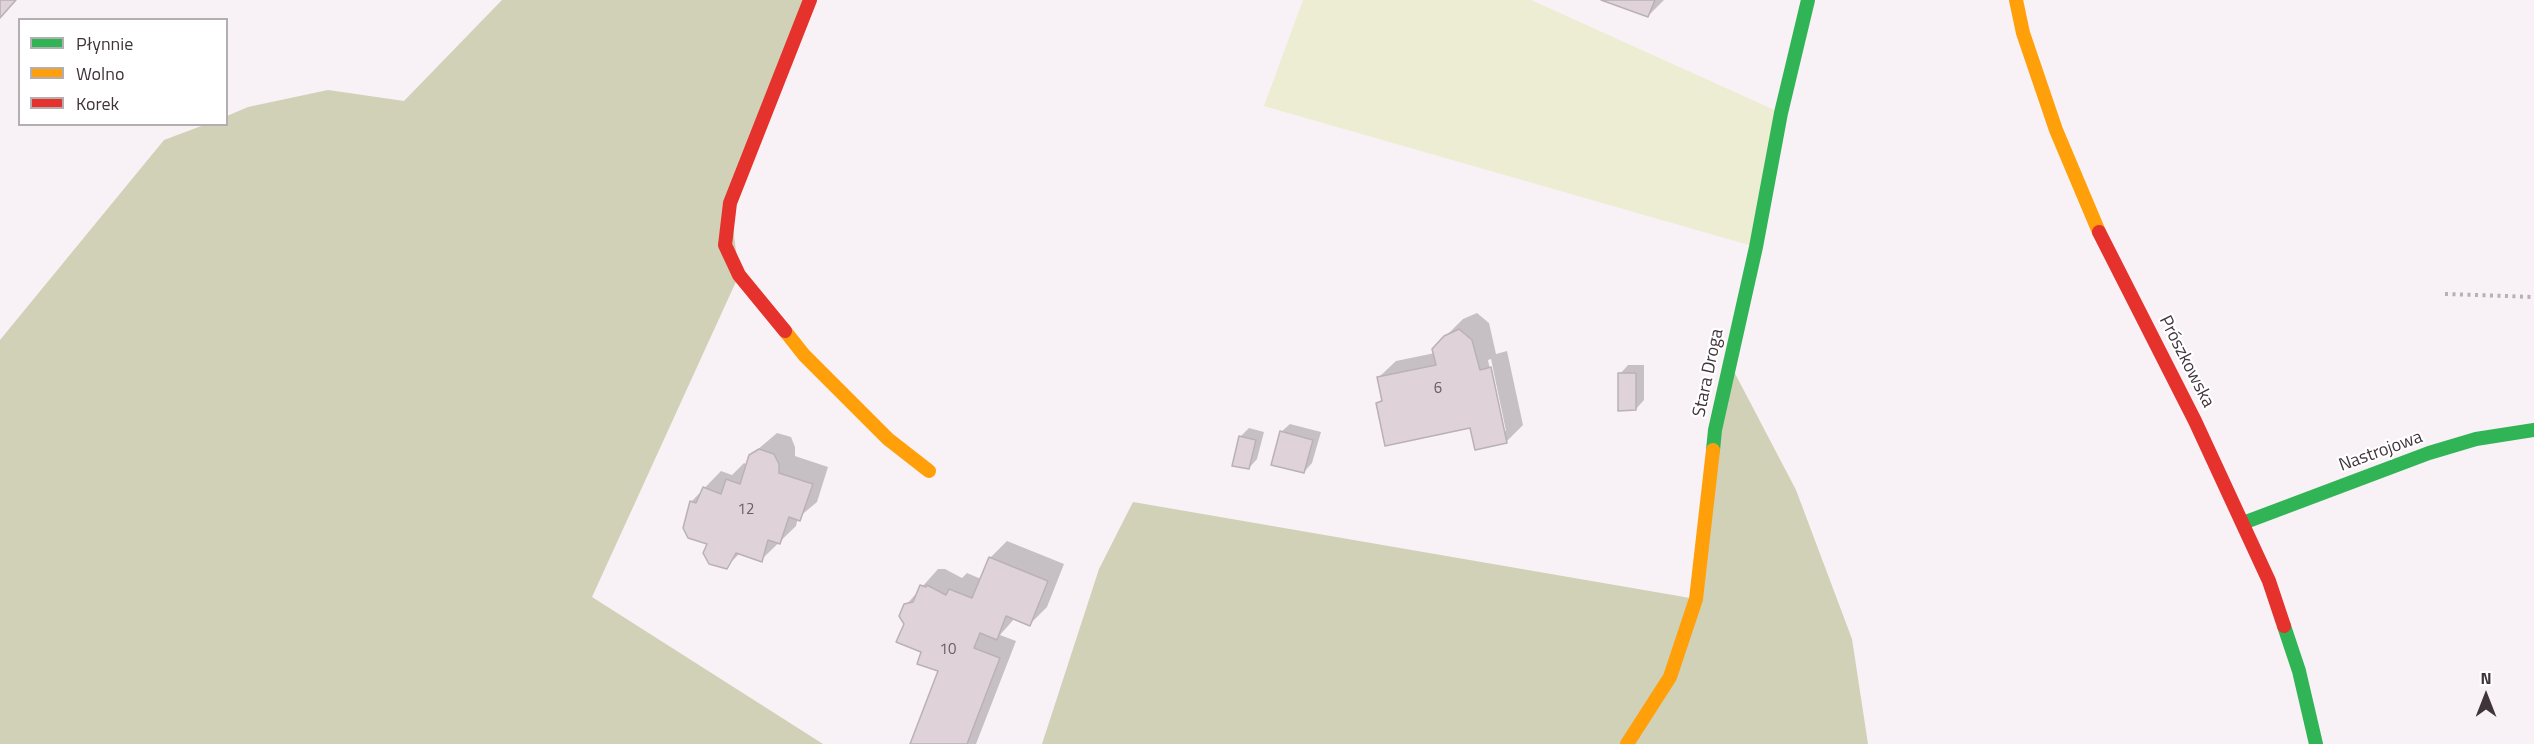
<!DOCTYPE html>
<html>
<head>
<meta charset="utf-8">
<style>
  body { margin:0 }
  #map { position:relative; width:2534px; height:744px; overflow:hidden; background:#f8f1f5; font-family:"Titillium Web",sans-serif }
  canvas { display:block }
  .legend { position:absolute; left:18px; top:18px; width:210px; height:108px; box-sizing:border-box; background:#fff; border:2px solid #b3aeb1; margin:0; padding:8px 10px; list-style:none; font-size:18px; color:#40343b }
  .legend li { display:flex; align-items:center; gap:12px; height:30px }
  .legend b { width:30px; border:2px solid #b3aeb1 }
  .north { position:absolute; left:2456px; top:666px; width:60px; height:60px; -webkit-text-stroke:4px #fff; paint-order:stroke; rotate:0deg; font-size:16px; font-weight:700; line-height:24px; text-align:center; color:#40343b }
  .north::after { content:''; display:block; margin:auto; width:21px; height:27px; background:#40343b; clip-path:polygon(50% 0,100% 100%,50% 72%,0 100%) }
</style>
</head>
<body>
<div id="map">
<canvas width="2534" height="744"></canvas>
<ul class="legend">
<li><b style="height:8px;background:#30b455"></b>Płynnie</li>
<li><b style="height:8px;background:#ff9f0a"></b>Wolno</li>
<li><b style="height:8px;background:#e5322d"></b>Korek</li>
</ul>
<div class="north">N</div>
</div>
<script>
const context = document.querySelector('canvas').getContext('2d');
context.lineJoin = 'round';
function fill(path, color) {
  context.fillStyle = color;
  context.fill(path, 'evenodd');
}
function shape(rows) {
  const path = new Path2D();
  for (const r of rows) {
    path.moveTo(r[0], r[1]);
    for (let i = 2; i < r.length; i += 2) path.lineTo(r[i], r[i + 1]);
  }
  return path;
}
function stroke(path, color, width, dash) {
  context.strokeStyle = color;
  context.lineWidth = width;
  context.lineCap = dash ? 'butt' : 'round';
  context.setLineDash(dash || []);
  context.stroke(path);
}
function write(font, color, halo, rows, align = 'center') {
  context.font = font + ' "Titillium Web",sans-serif';
  context.lineWidth = 4.5;
  context.setLineDash([]);
  context.textBaseline = 'middle';
  context.strokeStyle = halo;
  context.fillStyle = color;
  for (const [text, x, y, turn = 0] of rows) {
    context.save();
    context.translate(x, y);
    context.rotate((+turn || 0) * Math.PI / 180);
    context.textAlign = isNaN(turn) ? turn : align;
    if (halo) context.strokeText(text, 0, 0);
    context.fillText(text, 0, 0);
    context.restore();
  }
}
const green = shape([
  [1303,0,1531,0,1781,113,1756,247,1264,106]
]);
const forest = shape([
  [502,0,810,0,730,203,739,275,592,597,823,744,0,744,0,340,164,140,204,125,226,124,227,116,248,107,328,90,404,101],
  [1729,362,1796,490,1852,639,1868,744,1042,744,1099,569,1133,502,1696,599]
]);
const shadow = shape([
  [1605,0,1664,0,1648,16],
  [1477,313,1489,323,1496,354,1507,351,1523,425,1506,442,1471,426,1378,403,1383,398,1379,377,1396,361,1435,353,1445,337,1463,319],
  [1491,359,1506,431,1503,431,1488,360],
  [1628,365,1644,365,1644,400,1636,409,1620,374],
  [1290,424,1321,432,1312,463,1304,472,1281,432],
  [1249,428,1264,432,1257,459,1249,468,1240,437],
  [777,433,791,437,795,447,795,456,828,467,817,502,798,518,796,526,761,560,740,553,726,567,708,543,691,502,721,471,732,475,744,463,748,465,750,456],
  [1007,541,1064,564,1047,607,1030,624,1015,618,1000,635,1016,641,976,744,912,744,940,671,923,651,906,605,938,569,945,569,962,578,967,573,981,579,990,558]
]);
const building = shape([
  [0,0,16,0,0,18,0,0],
  [1601,0,1655,0,1648,17,1601,0],
  [1459,329,1472,340,1480,370,1491,367,1507,443,1475,450,1470,428,1385,446,1376,403,1382,401,1377,377,1436,365,1432,349,1444,336,1459,329],
  [1618,373,1636,373,1636,410,1618,411,1618,373],
  [1280,431,1313,440,1304,473,1271,465,1280,431],
  [1239,436,1256,440,1249,469,1232,466,1239,436],
  [759,449,774,454,779,464,779,473,813,484,800,521,789,517,780,544,768,540,762,562,736,553,727,569,709,564,703,553,707,544,688,538,683,528,690,501,696,503,703,487,721,494,726,479,740,484,749,455,759,449],
  [989,557,1048,581,1030,626,1006,616,997,640,980,633,974,648,1000,658,967,744,910,744,938,671,917,664,921,652,896,642,904,624,899,616,904,604,913,602,920,585,926,587,927,585,946,595,949,589,972,598,989,557]
]);
const path = shape([
  [2445,294,2534,297]
]);
const fast = shape([
  [1713,450,1715,430,1756,247,1781,113,1808,0],
  [2243,523,2429,453,2476,439,2534,430],
  [2284,626,2299,671,2316,744]
]);
const slow = shape([
  [2016,0,2023,33,2056,130,2099,232],
  [785,331,804,355,888,439,929,471],
  [1627,744,1670,677,1696,599,1713,450]
]);
const jam = shape([
  [2099,232,2195,421,2269,581,2284,626],
  [785,331,739,275,725,245,730,203,810,0]
]);
const numberNames = [
  ["6",1438,389],
  ["12",746,510],
  ["10",948,650]
];
const streetNames = [
  ["Prószkowska",2186,362,63],
  ["Stara Droga",1709,373,-78],
  ["Nastrojowa",2381,452,-20]
];
fill(green, '#ecedd2');
fill(forest, '#d0d1b6');
fill(shadow, '#0003');
fill(building, '#dfd2d9');
stroke(building, '#b9b1b6', 1.5);
stroke(path, '#b7b0b4', 4, [3, 4.5]);
stroke(fast, '#30b455', 14);
stroke(slow, '#ff9f0a', 14);
stroke(jam, '#e5322d', 14);
write('15px', '#685c62', null, numberNames);
write('18px', '#40343b', '#fff', streetNames);
</script>
</body>
</html>
